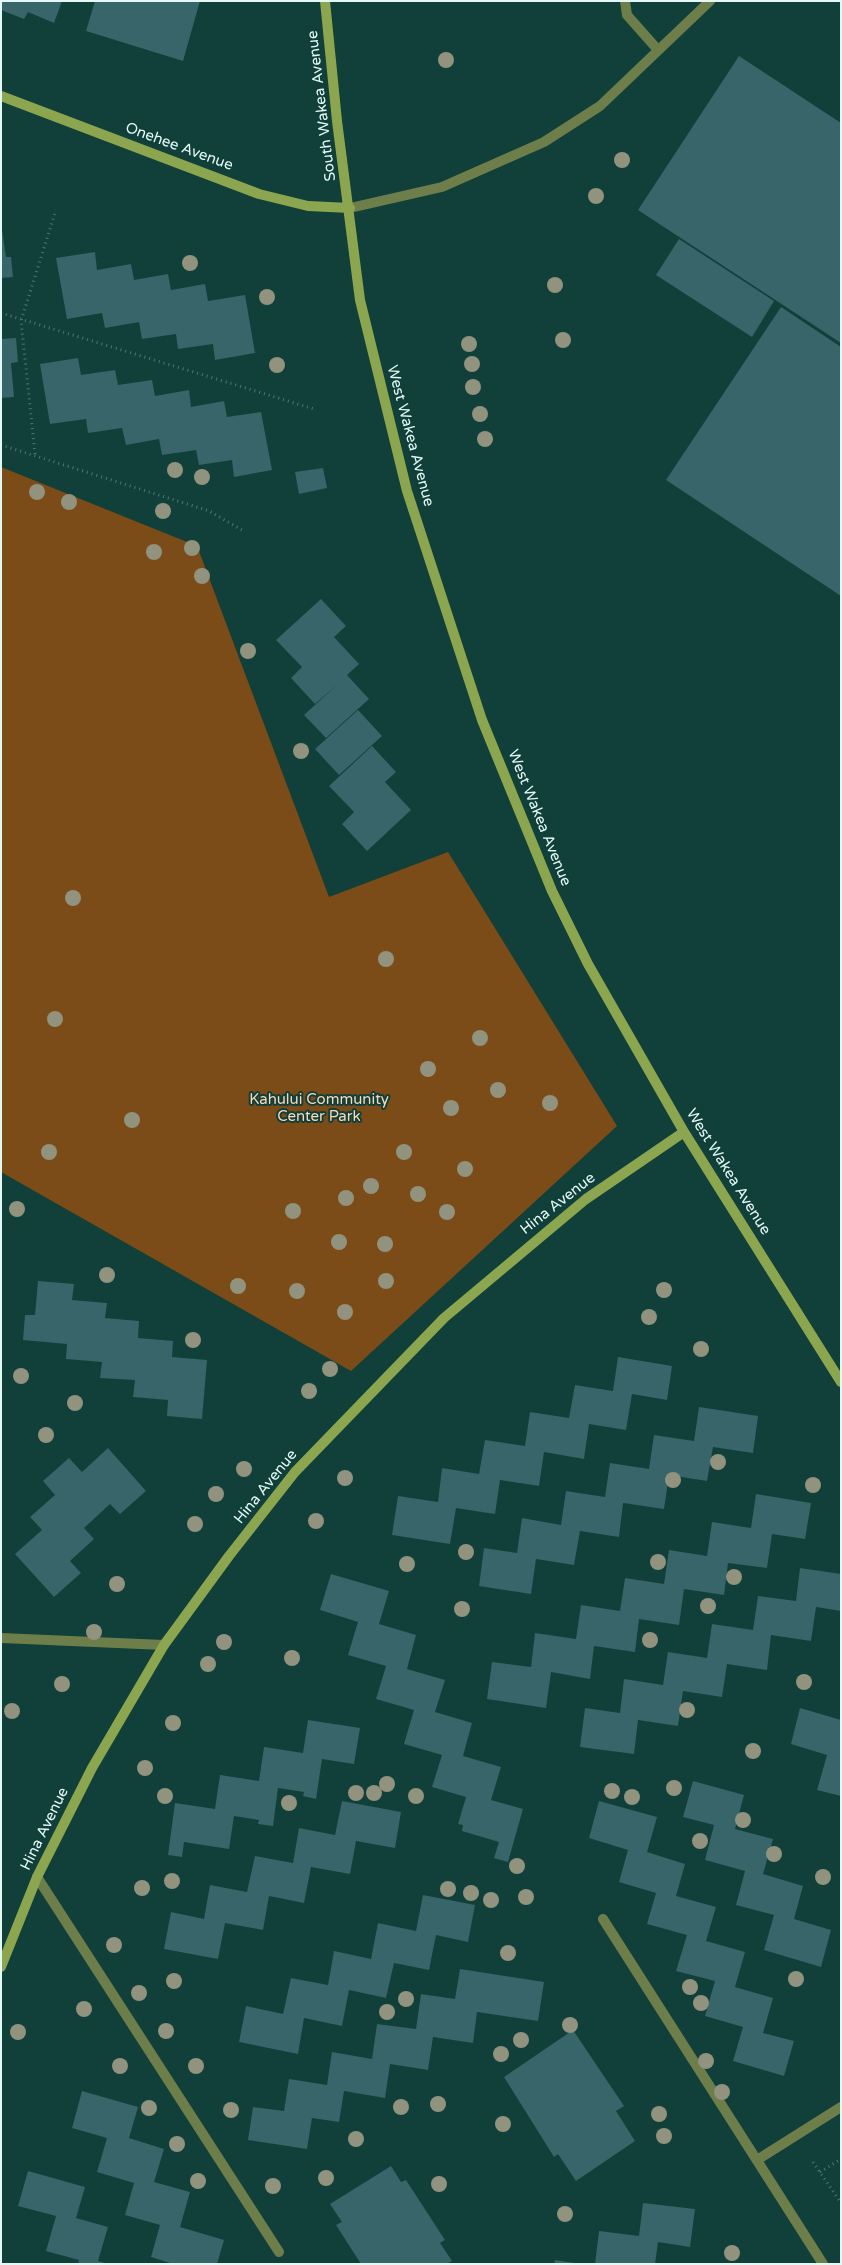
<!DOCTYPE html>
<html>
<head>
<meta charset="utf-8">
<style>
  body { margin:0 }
  #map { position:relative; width:842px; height:2265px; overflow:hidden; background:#113f39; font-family:"Varela Round",sans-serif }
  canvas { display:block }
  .frame { position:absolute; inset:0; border:2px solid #e2f9f5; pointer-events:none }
</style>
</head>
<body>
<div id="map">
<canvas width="842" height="2265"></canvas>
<div class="frame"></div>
</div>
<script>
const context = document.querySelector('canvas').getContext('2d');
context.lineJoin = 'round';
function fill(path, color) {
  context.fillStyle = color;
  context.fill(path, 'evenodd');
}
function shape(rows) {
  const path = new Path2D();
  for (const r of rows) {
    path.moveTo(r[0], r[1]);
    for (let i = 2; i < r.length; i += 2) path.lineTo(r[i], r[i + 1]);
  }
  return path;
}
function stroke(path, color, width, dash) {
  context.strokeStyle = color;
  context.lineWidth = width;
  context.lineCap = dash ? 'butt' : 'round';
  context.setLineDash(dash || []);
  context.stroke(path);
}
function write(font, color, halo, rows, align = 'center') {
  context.font = font + ' "Varela Round",sans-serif';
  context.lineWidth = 4;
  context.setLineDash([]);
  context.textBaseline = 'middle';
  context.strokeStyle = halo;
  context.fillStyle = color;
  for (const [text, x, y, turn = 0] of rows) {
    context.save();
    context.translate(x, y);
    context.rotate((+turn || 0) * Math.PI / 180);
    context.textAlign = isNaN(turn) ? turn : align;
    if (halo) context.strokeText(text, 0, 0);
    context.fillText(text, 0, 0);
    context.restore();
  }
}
const green = shape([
  [1,467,197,546,329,897,448,852,617,1126,351,1371,1,1172]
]);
const building = shape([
  [2,1,62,1,54,23,28,12,24,19,1,10],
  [95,1,200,1,183,61,86,31],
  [739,56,841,123,841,343,638,210],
  [1,223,6,257,11,257,13,277,1,278],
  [679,239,774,301,752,337,656,275],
  [95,252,97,270,131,264,134,280,168,274,171,290,205,284,208,301,245,295,255,353,215,360,213,344,178,349,176,334,142,339,139,322,105,328,102,313,67,319,56,258],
  [781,307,841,347,841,596,666,480],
  [16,338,18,362,11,363,14,397,1,398,1,339],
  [78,358,81,375,115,370,118,385,152,380,155,396,189,390,191,407,224,401,227,417,261,412,272,470,234,477,232,460,199,465,196,450,162,455,159,439,126,445,122,428,88,433,86,419,50,424,40,364],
  [323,468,327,488,299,494,295,472],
  [321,599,346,626,334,637,359,664,347,675,369,699,326,738,304,715,338,684,315,704,291,678,302,667,276,640],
  [358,710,382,736,339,775,315,749],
  [372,746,396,772,385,782,411,810,367,851,342,824,354,812,329,786],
  [38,1281,74,1284,72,1300,107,1303,105,1318,139,1321,138,1338,173,1341,172,1357,207,1360,202,1419,167,1416,168,1400,133,1397,135,1380,100,1378,102,1362,66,1359,67,1344,23,1340,25,1315,35,1315],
  [618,1357,672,1366,667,1400,632,1394,626,1430,589,1424,584,1459,544,1452,539,1486,500,1480,495,1514,456,1508,450,1544,392,1535,398,1496,438,1502,442,1468,479,1474,485,1440,525,1446,530,1412,569,1418,575,1385,613,1391],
  [699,1407,758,1416,753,1453,713,1447,707,1481,669,1475,664,1509,623,1503,619,1537,580,1531,574,1565,536,1559,531,1594,479,1586,484,1548,517,1553,522,1518,561,1525,566,1491,605,1497,610,1463,649,1469,654,1435,694,1441],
  [108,1448,146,1491,120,1514,110,1504,84,1528,94,1539,70,1561,81,1573,54,1597,15,1554,42,1530,30,1517,55,1495,43,1481,69,1458,82,1472],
  [756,1494,811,1503,805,1539,772,1534,767,1568,728,1563,724,1595,684,1589,679,1625,639,1619,635,1652,594,1646,590,1679,551,1672,546,1708,487,1699,492,1662,531,1667,535,1633,576,1639,581,1605,620,1611,625,1578,664,1584,669,1550,707,1556,712,1522,751,1528],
  [800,1568,841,1574,841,1611,816,1607,811,1641,771,1635,767,1670,727,1664,722,1697,683,1691,678,1726,638,1720,634,1754,580,1747,585,1708,620,1713,624,1679,663,1685,668,1652,707,1658,712,1624,753,1630,758,1596,796,1601],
  [331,1574,389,1591,379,1624,416,1635,407,1669,445,1680,435,1712,472,1723,463,1756,501,1767,491,1800,523,1809,508,1862,494,1858,499,1842,462,1831,463,1825,458,1824,466,1797,432,1787,442,1755,404,1744,414,1710,376,1699,386,1666,348,1655,358,1622,320,1610],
  [800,1708,841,1720,841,1796,817,1790,827,1755,791,1744],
  [308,1720,360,1728,354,1764,322,1759,316,1799,303,1796,304,1792,278,1788,273,1826,258,1824,259,1820,234,1816,229,1849,184,1842,182,1857,168,1855,175,1803,215,1809,220,1775,259,1781,264,1747,303,1753],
  [693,1781,744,1795,735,1829,773,1839,763,1874,803,1886,794,1919,831,1930,821,1967,764,1950,774,1915,736,1905,745,1871,705,1860,714,1825,683,1817],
  [342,1801,401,1812,395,1848,356,1841,350,1874,311,1867,304,1903,269,1896,263,1930,225,1923,218,1959,164,1949,171,1912,204,1919,210,1885,247,1892,255,1856,293,1863,299,1828,335,1835],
  [599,1801,657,1817,647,1852,685,1864,676,1896,716,1907,706,1941,745,1952,735,1987,773,1998,763,2033,794,2041,784,2076,733,2061,743,2027,705,2016,715,1981,676,1971,687,1935,647,1924,656,1893,619,1882,628,1850,589,1838],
  [423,1895,475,1905,468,1942,436,1935,429,1970,394,1963,386,1998,349,1990,342,2026,304,2018,298,2054,239,2042,246,2006,283,2014,291,1978,328,1985,334,1951,371,1959,378,1923,416,1931],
  [460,1969,544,1982,538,2021,477,2012,473,2043,433,2037,428,2070,390,2064,385,2098,344,2091,339,2122,312,2118,307,2149,248,2140,253,2107,284,2111,289,2079,327,2085,332,2052,372,2059,377,2024,416,2029,421,1994,455,1999],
  [573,2030,624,2106,616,2111,635,2141,576,2181,558,2154,554,2157,504,2077],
  [82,2091,138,2107,129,2138,164,2149,154,2182,190,2192,180,2227,224,2240,217,2264,173,2264,151,2257,160,2225,125,2215,134,2183,97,2172,107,2138,72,2128],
  [391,2166,401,2182,406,2180,445,2240,440,2243,452,2261,447,2264,361,2264,336,2225,342,2222,330,2204],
  [28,2171,85,2187,76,2218,108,2227,98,2261,108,2264,78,2264,79,2260,46,2251,56,2216,18,2206],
  [643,2203,695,2209,690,2247,658,2242,655,2264,595,2264,599,2231,639,2236],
  [555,2260,574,2263,574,2264,554,2264]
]);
const path = shape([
  [1,313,314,409],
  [1,445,209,511,242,530],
  [35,454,21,321,56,210],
  [813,2162,841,2203],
  [820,2172,841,2159]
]);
const lane = shape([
  [625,1,627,15,658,50],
  [350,208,442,187,544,142,600,106,710,1],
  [1,1638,164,1645],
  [37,1877,279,2252],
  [603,1919,823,2264],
  [757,2160,841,2107]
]);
const secondary = shape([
  [325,1,337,121,360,300,407,491,482,720,552,891,588,964,684,1132,841,1382],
  [1,96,259,194,308,206,350,208],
  [1,1967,37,1877,92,1768,164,1645,229,1556,295,1472,444,1318,586,1199,684,1132]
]);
const trees = [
  [446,60],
  [622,160],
  [596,196],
  [190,263],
  [555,285],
  [267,297],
  [563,340],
  [469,344],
  [472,364],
  [277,365],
  [473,387],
  [480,414],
  [485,439],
  [175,470],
  [202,477],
  [37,492],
  [69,502],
  [163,511],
  [192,548],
  [154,552],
  [202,576],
  [248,651],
  [301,751],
  [73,898],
  [386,959],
  [55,1019],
  [480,1038],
  [428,1069],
  [498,1090],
  [550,1103],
  [451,1108],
  [132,1120],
  [49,1152],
  [404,1152],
  [465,1169],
  [371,1186],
  [418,1194],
  [346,1198],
  [17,1209],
  [293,1211],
  [447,1212],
  [339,1242],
  [385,1244],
  [107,1275],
  [386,1281],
  [238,1286],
  [664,1290],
  [297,1291],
  [345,1312],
  [649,1317],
  [193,1340],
  [701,1349],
  [330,1369],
  [21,1376],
  [309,1391],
  [75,1403],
  [46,1435],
  [718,1462],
  [244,1469],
  [345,1478],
  [673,1480],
  [813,1485],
  [216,1494],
  [316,1521],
  [195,1524],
  [466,1552],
  [658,1562],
  [407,1564],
  [734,1577],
  [117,1584],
  [708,1606],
  [462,1609],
  [94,1632],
  [650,1640],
  [224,1642],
  [292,1658],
  [208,1664],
  [804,1682],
  [62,1684],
  [687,1710],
  [12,1711],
  [173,1723],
  [753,1751],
  [145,1768],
  [387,1784],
  [674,1788],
  [612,1791],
  [356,1793],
  [374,1793],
  [165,1796],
  [416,1796],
  [632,1797],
  [289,1803],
  [743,1820],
  [700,1841],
  [774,1854],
  [517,1866],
  [823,1877],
  [172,1881],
  [142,1888],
  [448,1889],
  [471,1893],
  [526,1897],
  [491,1900],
  [114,1945],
  [508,1953],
  [796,1979],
  [174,1981],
  [690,1987],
  [139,1993],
  [406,1999],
  [701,2003],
  [84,2009],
  [387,2012],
  [570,2025],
  [166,2031],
  [18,2032],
  [521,2040],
  [501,2054],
  [706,2061],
  [120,2066],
  [196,2066],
  [722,2092],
  [438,2104],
  [401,2107],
  [149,2108],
  [231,2110],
  [659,2114],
  [503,2124],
  [664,2136],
  [356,2139],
  [177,2144],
  [326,2178],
  [198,2181],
  [439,2184],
  [273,2186],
  [565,2214],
  [732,2253]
];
const streetNames = [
  ["South Wakea Avenue",322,106,-97],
  ["Onehee Avenue",179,147,20],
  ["West Wakea Avenue",410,436,75],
  ["West Wakea Avenue",539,818,68],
  ["West Wakea Avenue",728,1172,58],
  ["Hina Avenue",558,1204,-38],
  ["Hina Avenue",266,1487,-51],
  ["Hina Avenue",45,1829,-64]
];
const parkNames = [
  ["Kahului Community",319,1100],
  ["Center Park",319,1117]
];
fill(green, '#7c4c18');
fill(building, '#376569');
stroke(path, '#507772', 3, [1, 4]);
stroke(lane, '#6d7e4a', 10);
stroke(secondary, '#8ca64f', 10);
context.fillStyle = '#91937f';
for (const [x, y] of trees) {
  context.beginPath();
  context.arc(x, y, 8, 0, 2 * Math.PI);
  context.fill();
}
write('15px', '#e2f9f5', '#113f39', streetNames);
write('15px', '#fad7b8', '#113f39', parkNames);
</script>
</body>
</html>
